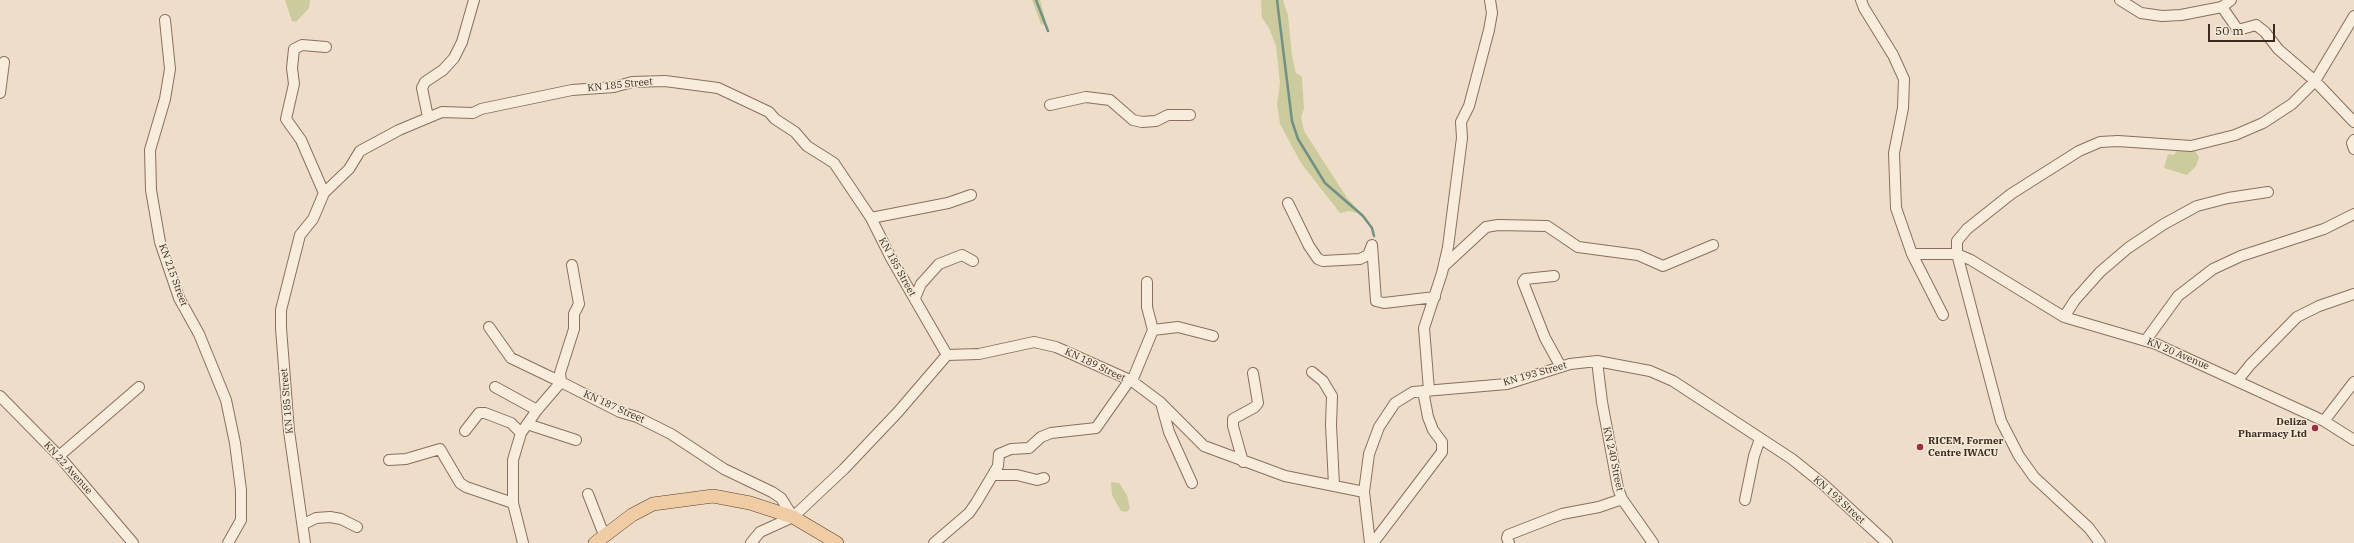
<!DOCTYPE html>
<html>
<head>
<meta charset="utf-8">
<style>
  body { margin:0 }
  #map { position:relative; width:2354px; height:543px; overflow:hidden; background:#eeddc9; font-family:"IBM Plex Serif",serif }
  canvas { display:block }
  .scale { position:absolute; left:2208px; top:24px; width:67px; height:18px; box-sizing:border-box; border:2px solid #3b2a21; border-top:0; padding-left:5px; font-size:12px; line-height:14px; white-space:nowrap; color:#3b2a21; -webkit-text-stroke:3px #f5e9d8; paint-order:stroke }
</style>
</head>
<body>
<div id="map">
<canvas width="2354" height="543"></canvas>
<div class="scale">50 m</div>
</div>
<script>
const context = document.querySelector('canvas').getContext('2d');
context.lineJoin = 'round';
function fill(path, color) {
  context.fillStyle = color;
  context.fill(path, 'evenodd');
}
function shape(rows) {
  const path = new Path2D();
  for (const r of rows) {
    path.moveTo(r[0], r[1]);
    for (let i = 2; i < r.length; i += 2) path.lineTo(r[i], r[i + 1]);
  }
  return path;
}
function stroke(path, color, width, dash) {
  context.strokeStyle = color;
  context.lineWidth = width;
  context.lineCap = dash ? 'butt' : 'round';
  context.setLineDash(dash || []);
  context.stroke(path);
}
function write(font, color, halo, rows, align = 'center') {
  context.font = font + ' "IBM Plex Serif",serif';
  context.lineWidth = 3;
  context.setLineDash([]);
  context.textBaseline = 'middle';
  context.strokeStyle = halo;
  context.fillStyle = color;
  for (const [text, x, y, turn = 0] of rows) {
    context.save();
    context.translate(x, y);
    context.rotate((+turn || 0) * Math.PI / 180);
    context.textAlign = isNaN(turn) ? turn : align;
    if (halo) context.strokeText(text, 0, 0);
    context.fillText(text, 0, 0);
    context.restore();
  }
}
const green = shape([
  [285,0,310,0,309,8,296,22,292,21],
  [1032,0,1040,0,1046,22,1044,25,1041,24],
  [1261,0,1283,0,1288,15,1292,56,1296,73,1302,77,1304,109,1301,117,1304,131,1347,198,1362,214,1349,211,1340,213,1301,163,1280,124,1277,104,1280,83,1276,46,1269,28,1262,18],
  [2192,147,2199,157,2196,166,2187,175,2164,168,2168,154,2174,155,2179,148],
  [1111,482,1119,483,1127,495,1130,509,1126,512,1121,511,1112,495]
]);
const stream = shape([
  [1036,0,1048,31],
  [1277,0,1292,121,1298,139,1325,183,1363,216,1372,228,1374,236]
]);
const minor = shape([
  [1861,0,1864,8,1893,55,1904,79,1903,108,1894,153,1896,208,1912,254,1943,315],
  [2120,0,2141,13,2162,16,2181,15,2222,7,2231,0],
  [2222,7,2238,30,2256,25,2265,32,2278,49,2315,81,2354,122],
  [165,20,170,69,165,99,150,150,151,190,160,242,179,298,199,334,226,400,235,443,241,490,241,520,228,543],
  [0,93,4,62],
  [1050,105,1086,97,1110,100,1133,120,1142,122,1156,121,1168,115,1190,115],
  [428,117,422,88,425,82,443,70,454,58,462,42,474,0],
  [2354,140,2352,143,2354,149],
  [324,193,301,140,286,119,294,84,292,68,294,49,302,45,326,47],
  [1288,203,1309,246,1318,259,1323,261,1360,259,1368,255,1372,245,1376,301,1384,303,1435,297],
  [871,218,948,203,971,195],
  [1912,254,1957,254,1971,260,2064,317,2156,344,2324,421,2354,440],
  [1444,266,1486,227,1498,225,1547,226,1578,247,1638,255,1663,266,1713,245],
  [1554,276,1525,279,1523,282,1545,338,1561,367],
  [915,298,921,284,939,264,962,255,973,261],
  [2064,317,2075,300,2100,272,2128,248,2164,224,2197,206,2228,198,2268,192],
  [489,327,511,358,561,382],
  [1153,330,1178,327,1213,336],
  [2146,340,2178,296,2213,269,2241,256,2324,229,2354,214],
  [1312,372,1323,381,1332,396,1331,425,1334,485],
  [2238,380,2250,365,2297,317,2319,306,2354,294],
  [1132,381,1153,330,1147,307,1147,282],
  [561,382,560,373,574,329,574,314,579,304,572,265],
  [495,387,537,410],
  [1429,390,1424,328,1442,273,1448,247,1462,138,1461,122,1469,106,1489,30,1492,13,1490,0],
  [0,396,59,456,133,543],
  [1161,403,1169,432,1192,483],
  [2324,421,2354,382],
  [527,424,576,440],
  [465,431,479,413,485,413,511,423,521,433],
  [59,456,139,387],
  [389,460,406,459,440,449,460,483,466,487,513,503],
  [1243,462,1233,426,1233,419,1255,407,1258,403,1253,373],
  [993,475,1017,475,1037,480,1044,478],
  [588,494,604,535],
  [1622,499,1653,543],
  [1745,500,1754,456,1760,439],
  [304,524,316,518,330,517,341,519,357,527],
  [305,543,289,431,281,328,281,310,300,235,313,219,324,193,349,169,360,151,399,130,442,112,473,113,481,109,572,90,614,87,632,82,665,81,718,88,769,112,775,119,795,132,807,146,834,163,871,218,891,258,947,355],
  [523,543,513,503,513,460,521,433,537,410,561,382,620,412,637,417,671,434,724,469,772,492,781,498,793,517],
  [751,543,760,532,793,517,844,469,898,412,947,355,979,354,1034,342,1056,347,1132,381,1160,402,1204,446,1285,476,1364,492],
  [934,543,969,513,976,503,998,466,999,454,1011,449,1029,448,1041,437,1051,433,1096,428,1129,381],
  [1370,543,1364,492,1369,454,1379,427,1395,403,1413,392,1507,384,1570,364,1597,361,1650,371,1673,381,1792,459,1823,484,1887,543],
  [1373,543,1442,452,1442,442,1433,430,1428,417,1423,391],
  [1509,543,1507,538,1508,535,1562,514,1599,507,1622,499,1618,488,1602,402,1597,361],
  [2100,543,2089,528,2034,477,2019,456,2001,421,1957,254,1957,241,1967,229,2011,194,2079,151,2100,142,2118,141,2191,146,2235,135,2263,123,2292,104,2315,81,2354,16]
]);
const major = shape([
  [595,543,632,515,653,504,713,496,750,503,793,517,837,543]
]);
const markers = [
  [2315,428,4,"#972f40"],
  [1920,447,4,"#972f40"]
];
const streetNames = [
  ["KN 185 Street",620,85,-6],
  ["KN 185 Street",897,267,61],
  ["KN 215 Street",173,275,70],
  ["KN 20 Avenue",2178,354,23],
  ["KN 189 Street",1095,365,25],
  ["KN 193 Street",1535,374,-16],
  ["KN 185 Street",287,401,-95],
  ["KN 187 Street",614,407,24],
  ["KN 240 Street",1613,459,78],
  ["KN 22 Avenue",68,468,48],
  ["KN 193 Street",1839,500,42]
];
const poiNames = [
  ["Deliza",2307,422],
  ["Pharmacy Ltd",2307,434],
  ["RICEM, Former",1928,441,"left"],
  ["Centre IWACU",1928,453,"left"]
];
fill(green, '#cccb9d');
stroke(stream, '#709184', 2.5);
stroke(minor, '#8a6f5e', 12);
stroke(major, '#583e32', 14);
stroke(minor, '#f8ecdc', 10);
stroke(major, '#efcca3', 13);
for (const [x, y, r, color] of markers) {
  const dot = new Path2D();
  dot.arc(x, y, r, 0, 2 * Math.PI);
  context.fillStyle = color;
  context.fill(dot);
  stroke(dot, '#f5e9d8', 1.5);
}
write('10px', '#3b2a21', '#f5e9d8', streetNames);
write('bold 10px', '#3b2a21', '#f5e9d8', poiNames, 'right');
</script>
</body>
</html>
